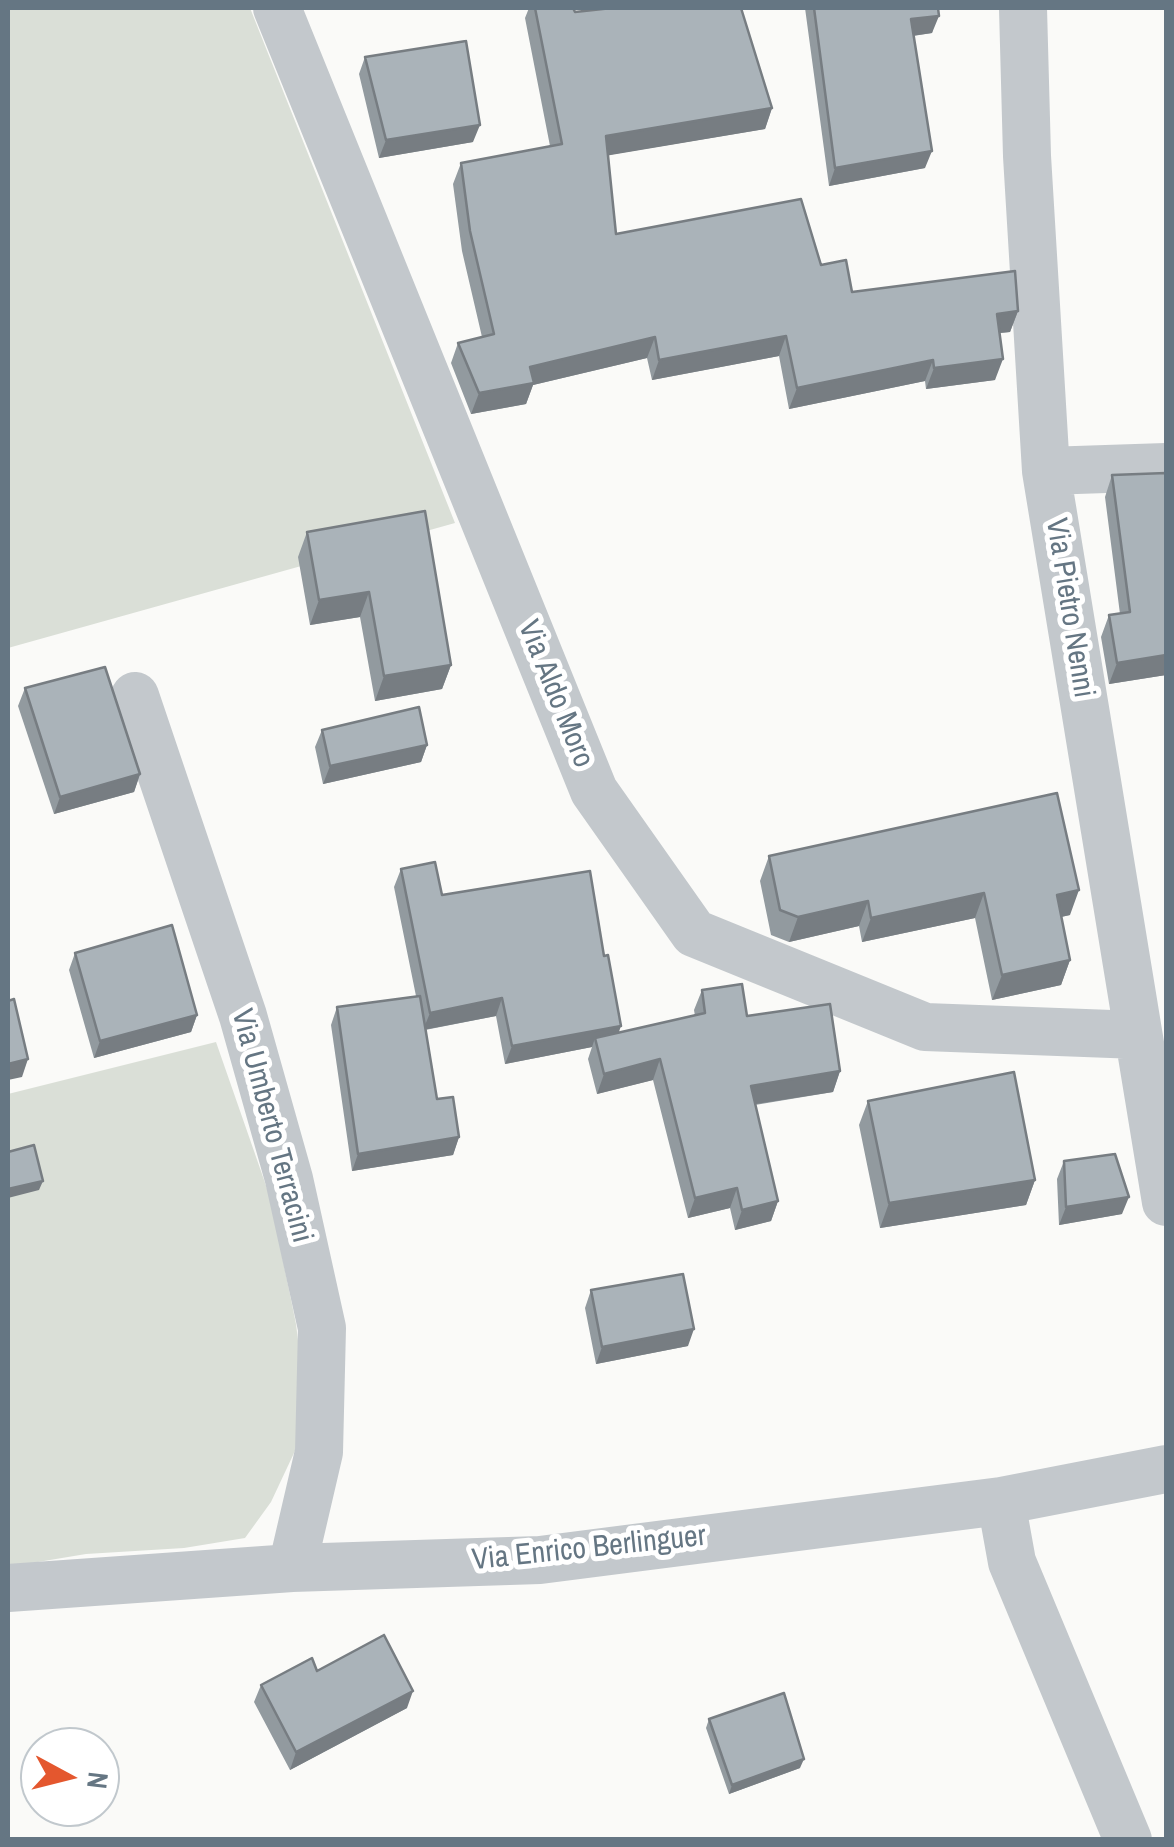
<!DOCTYPE html>
<html>
<head>
<meta charset="utf-8">
<style>
  body { margin:0 }
  #map { position:relative; width:1174px; height:1847px; overflow:hidden; background:#fafaf8; font-family:"Archivo Narrow",sans-serif }
  canvas { display:block }
  .frame { position:absolute; inset:0; border:10px solid #657683; pointer-events:none }
  .north { position:absolute; left:20px; top:1727px; width:100px; height:100px; box-sizing:border-box; background:#fff; border:2px solid #c1c8cd; border-radius:50%; rotate:97deg; font-size:28px; font-weight:700; line-height:40px; text-align:center; color:#657683 }
  .north::after { content:''; display:block; margin:auto; width:35px; height:45px; background:#e4572e; clip-path:polygon(50% 0,100% 100%,50% 72%,0 100%) }
</style>
</head>
<body>
<div id="map">
<canvas width="1174" height="1847"></canvas>
<div class="frame"></div>
<div class="north">N</div>
</div>
<script>
const context = document.querySelector('canvas').getContext('2d');
context.lineJoin = 'round';
function fill(path, color) {
  context.fillStyle = color;
  context.fill(path, 'evenodd');
}
function shape(rows) {
  const path = new Path2D();
  for (const r of rows) {
    path.moveTo(r[0], r[1]);
    for (let i = 2; i < r.length; i += 2) path.lineTo(r[i], r[i + 1]);
  }
  return path;
}
function stroke(path, color, width, dash) {
  context.strokeStyle = color;
  context.lineWidth = width;
  context.lineCap = dash ? 'butt' : 'round';
  context.setLineDash(dash || []);
  context.stroke(path);
}
function write(font, color, halo, rows, align = 'center') {
  context.font = font + ' "Archivo Narrow",sans-serif';
  context.lineWidth = 10;
  context.setLineDash([]);
  context.textBaseline = 'middle';
  context.strokeStyle = halo;
  context.fillStyle = color;
  for (const [text, x, y, turn = 0] of rows) {
    context.save();
    context.translate(x, y);
    context.rotate((+turn || 0) * Math.PI / 180);
    context.textAlign = isNaN(turn) ? turn : align;
    if (halo) context.strokeText(text, 0, 0);
    context.fillText(text, 0, 0);
    context.restore();
  }
}
const green = shape([
  [8,8,250,8,455,523,8,648],
  [216,1042,270,1197,296,1324,302,1373,302,1436,271,1502,245,1538,184,1548,86,1554,8,1567,8,1094]
]);
const minor = shape([
  [277,8,594,791,694,933,925,1027,1138,1035],
  [1023,8,1027,156,1046,471,1166,1202],
  [1046,471,1166,467],
  [135,696,243,1016,289,1179,322,1328,319,1452,292,1568],
  [1001,1501,1012,1562,1128,1840],
  [8,1588,292,1568,540,1560,1001,1501,1166,1469]
]);
const wall = shape([
  [529,8,573,8,575,12,772,108,765,129,608,155,616,234,821,265,852,292,1018,311,1010,332,999,333,995,380,926,389,925,381,789,409,779,356,652,380,647,358,533,385,526,404,471,414,451,363,458,343,482,337,462,251,453,184,461,163,550,146,525,18],
  [805,8,938,8,932,33,913,36,925,168,829,186],
  [365,57,473,142,379,158,359,74],
  [1112,475,1166,675,1109,684,1101,637,1109,615,1120,614,1105,497],
  [307,532,451,665,442,689,375,701,360,617,310,625,298,557],
  [25,688,140,774,134,792,54,814,18,706],
  [322,730,427,745,421,762,323,784,315,747],
  [1057,793,1070,915,1061,917,1070,960,1061,985,992,1000,975,918,862,942,859,926,789,942,771,935,760,881,769,856],
  [401,869,442,895,604,956,618,1033,695,1016,694,1010,702,990,840,1071,833,1092,755,1105,778,1201,771,1221,735,1230,730,1208,688,1218,653,1080,597,1094,588,1059,592,1047,505,1064,496,1016,425,1030,437,1099,459,1137,453,1155,352,1171,331,1025,337,1007,416,996,394,887],
  [75,953,197,1015,191,1032,94,1058,69,970],
  [868,1101,1035,1180,1026,1205,880,1228,859,1125],
  [1064,1161,1122,1214,1059,1225,1057,1179],
  [591,1290,688,1346,596,1364,585,1308],
  [317,1671,407,1708,290,1770,254,1702,261,1685],
  [709,1719,800,1768,729,1794,706,1728]
]);
const shadedWall = shape([
  [939,16,932,33,904,37,911,19],
  [772,108,765,129,599,157,606,136],
  [480,125,473,142,379,158,386,140],
  [932,151,925,168,829,186,835,168],
  [1018,311,1010,332,989,334,997,314],
  [786,336,779,356,652,380,659,360],
  [655,337,647,358,533,385,526,404,471,414,479,393,530,367],
  [1003,359,995,380,926,389,934,368],
  [933,360,925,381,789,409,797,388],
  [369,592,360,617,310,625,319,600],
  [1166,655,1166,675,1109,684,1117,663],
  [451,665,442,689,375,701,384,676],
  [427,745,421,762,323,784,330,766],
  [140,774,134,792,54,814,60,797],
  [1079,890,1070,915,1047,920,1057,895],
  [984,893,975,918,862,942,871,918],
  [868,901,859,926,789,942,798,917],
  [1070,960,1061,985,992,1000,1002,975],
  [502,998,496,1016,423,1030,430,1013],
  [197,1015,191,1032,94,1058,100,1041],
  [621,1026,615,1043,595,1038,592,1047,505,1064,512,1046],
  [28,1059,22,1077,8,1080,8,1064],
  [660,1059,653,1080,597,1094,604,1074],
  [840,1071,833,1092,743,1106,751,1086],
  [459,1137,453,1155,352,1171,358,1154],
  [1035,1180,1026,1205,880,1228,889,1203],
  [43,1181,39,1190,8,1198,8,1189],
  [737,1188,730,1208,688,1218,695,1198],
  [1129,1197,1122,1214,1059,1225,1066,1207],
  [778,1201,771,1221,735,1230,742,1210],
  [694,1329,688,1346,596,1364,602,1347],
  [413,1691,407,1708,290,1770,296,1752],
  [804,1759,800,1768,729,1794,732,1785]
]);
const building = shape([
  [535,8,573,8,575,12,612,8,741,8,772,108,606,136,616,234,801,199,821,265,846,260,852,292,1015,271,1018,311,997,314,1003,359,934,368,933,360,797,388,786,336,659,360,655,337,530,367,534,383,479,393,458,343,494,334,470,231,461,163,562,144,535,8],
  [814,8,938,8,939,16,911,19,932,151,835,168,814,8],
  [466,41,480,125,386,140,365,57,466,41],
  [1166,473,1166,655,1117,663,1109,615,1130,612,1112,475,1166,473],
  [425,511,451,665,384,676,369,592,319,600,307,532,425,511],
  [105,667,140,774,60,797,25,688,105,667],
  [419,707,427,745,330,766,322,730,419,707],
  [1057,793,1079,890,1057,895,1070,960,1002,975,984,893,871,918,868,901,798,917,780,910,769,856,1057,793],
  [435,862,442,895,590,871,604,956,608,955,621,1026,512,1046,502,998,430,1013,401,869,435,862],
  [172,925,197,1015,100,1041,75,953,172,925],
  [742,984,747,1016,830,1004,840,1071,751,1086,778,1201,742,1210,737,1188,695,1198,660,1059,604,1074,595,1038,705,1013,702,990,742,984],
  [420,996,437,1099,453,1097,459,1137,358,1154,337,1007,420,996],
  [14,999,28,1059,8,1064,8,1001,14,999],
  [1014,1072,1035,1180,889,1203,868,1101,1014,1072],
  [34,1145,43,1181,8,1189,8,1152,34,1145],
  [1115,1154,1129,1197,1066,1207,1064,1161,1115,1154],
  [683,1274,694,1329,602,1347,591,1290,683,1274],
  [384,1635,413,1691,296,1752,261,1685,312,1658,317,1671,384,1635],
  [784,1693,804,1759,732,1785,709,1719,784,1693]
]);
const streetNames = [
  ["Via Pietro Nenni",1069,608,81],
  ["Via Aldo Moro",555,694,68],
  ["Via Umberto Terracini",271,1126,75],
  ["Via Enrico Berlinguer",589,1549,-6]
];
fill(green, '#dadfd7');
stroke(minor, '#c3c8cc', 48);
fill(wall, '#929a9f');
fill(shadedWall, '#777d82');
fill(building, '#aab3b9');
stroke(building, '#777d82', 2.5);
write('30px', '#657683', '#fff', streetNames);
</script>
</body>
</html>
